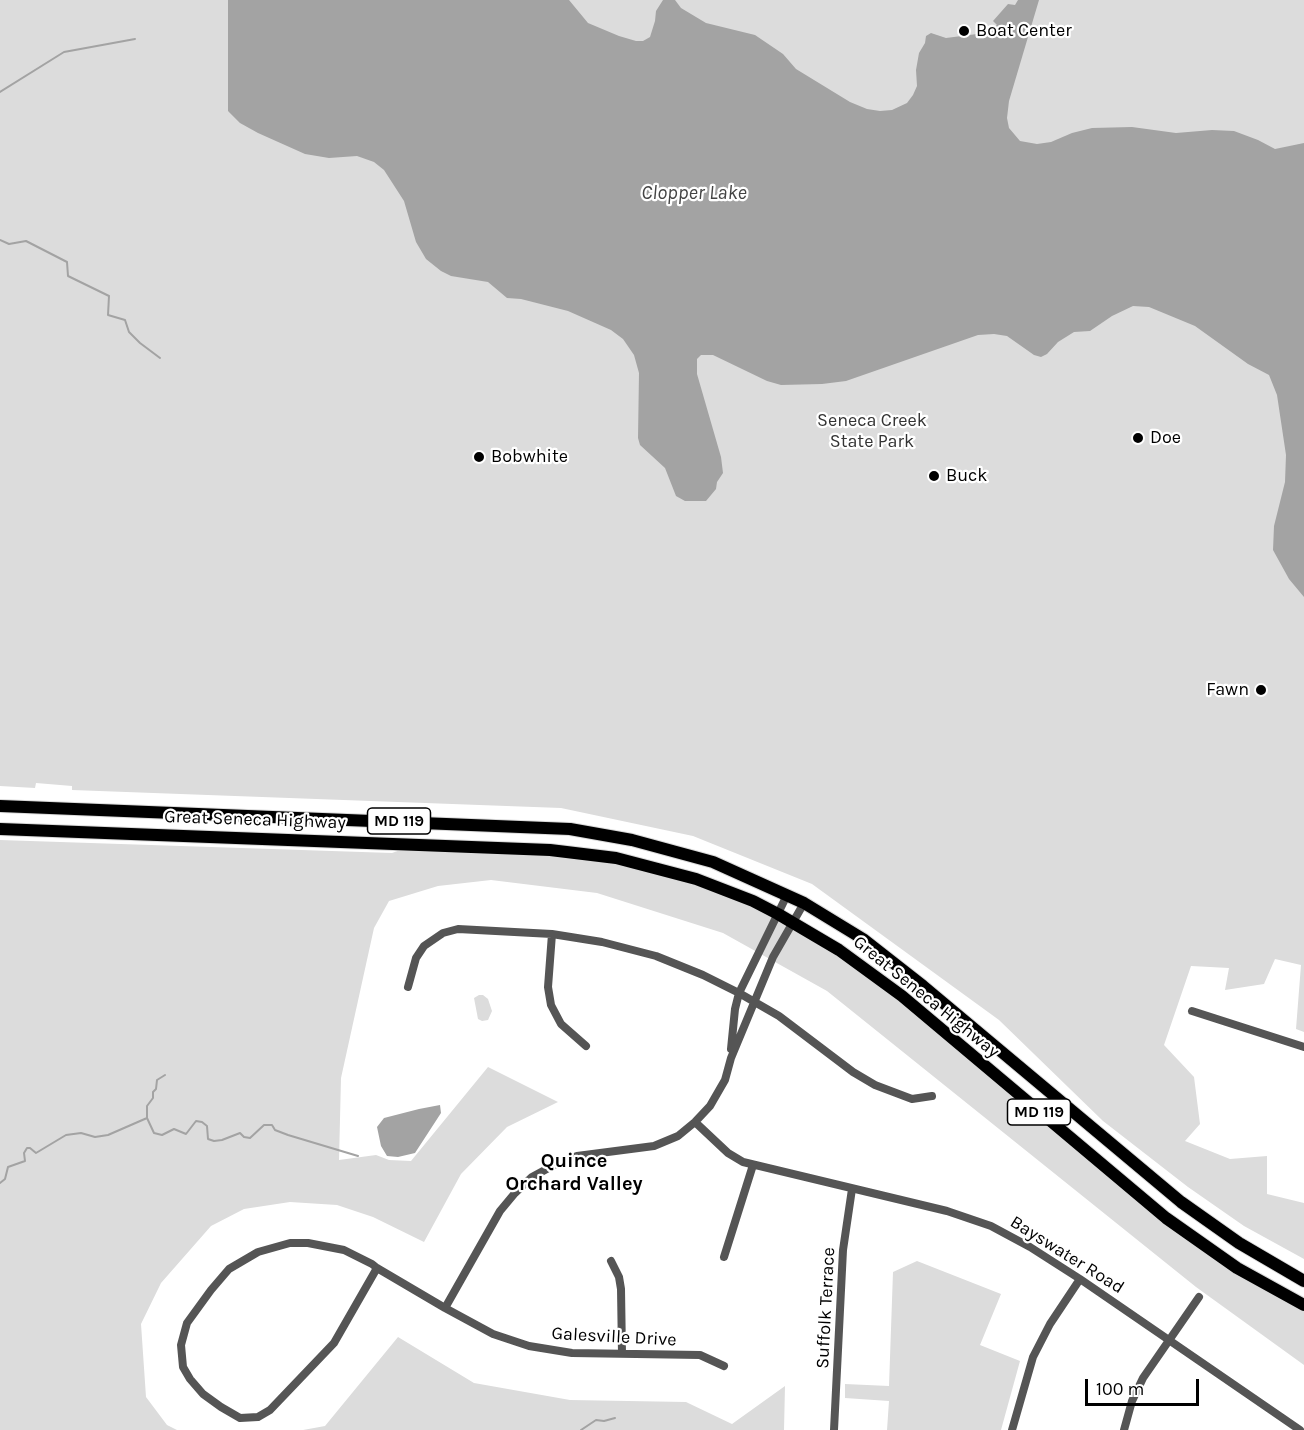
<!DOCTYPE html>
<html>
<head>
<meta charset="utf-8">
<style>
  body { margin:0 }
  #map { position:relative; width:1304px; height:1430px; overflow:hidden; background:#fff; font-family:Karla,sans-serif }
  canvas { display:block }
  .scale { position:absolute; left:1085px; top:1379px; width:114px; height:27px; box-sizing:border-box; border:3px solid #000; border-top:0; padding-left:8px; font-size:18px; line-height:21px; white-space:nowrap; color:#000; -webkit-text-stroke:4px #fff; paint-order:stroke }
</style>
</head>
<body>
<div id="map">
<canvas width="1304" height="1430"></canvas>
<div class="scale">100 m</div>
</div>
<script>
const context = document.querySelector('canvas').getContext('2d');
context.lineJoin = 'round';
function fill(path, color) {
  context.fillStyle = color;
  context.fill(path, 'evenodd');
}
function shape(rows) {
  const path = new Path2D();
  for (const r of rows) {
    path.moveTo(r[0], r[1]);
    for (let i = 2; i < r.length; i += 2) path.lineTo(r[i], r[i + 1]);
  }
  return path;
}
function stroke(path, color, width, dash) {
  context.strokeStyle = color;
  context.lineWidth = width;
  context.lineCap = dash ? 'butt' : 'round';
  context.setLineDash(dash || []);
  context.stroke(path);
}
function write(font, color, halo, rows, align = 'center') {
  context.font = font + ' Karla,sans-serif';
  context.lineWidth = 4.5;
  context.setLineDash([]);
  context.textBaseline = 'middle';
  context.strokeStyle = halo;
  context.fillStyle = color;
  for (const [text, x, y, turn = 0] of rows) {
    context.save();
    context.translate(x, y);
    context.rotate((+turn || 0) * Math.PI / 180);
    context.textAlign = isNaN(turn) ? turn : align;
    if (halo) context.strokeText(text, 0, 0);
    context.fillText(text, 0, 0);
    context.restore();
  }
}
const green = shape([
  [0,0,1304,0,1304,1032,1296,1029,1301,965,1275,959,1264,984,1225,990,1229,968,1191,966,1164,1045,1194,1077,1200,1124,1185,1141,1230,1159,1267,1156,1267,1194,1304,1203,1304,1259,1244,1226,1188,1187,1103,1121,999,1020,812,884,693,836,561,808,72,790,72,786,36,783,35,788,0,786],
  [0,840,392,853,418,844,564,851,707,883,810,931,1023,1099,1216,1254,1304,1303,1304,1365,1196,1287,827,991,723,933,597,893,491,880,438,886,389,901,374,928,341,1078,339,1160,376,1155,389,1160,411,1161,488,1067,558,1102,507,1127,461,1174,424,1242,373,1217,337,1205,290,1202,244,1209,211,1226,161,1283,141,1324,146,1397,167,1425,177,1430,0,1430],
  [479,995,483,995,488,999,492,1011,488,1020,482,1021,478,1019,474,998],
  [917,1261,1001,1294,980,1345,1020,1361,1001,1430,887,1430,889,1401,845,1398,845,1384,889,1386,893,1272],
  [398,1337,474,1383,570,1400,686,1402,732,1424,785,1386,784,1430,303,1430,325,1426]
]);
const water = shape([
  [228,0,569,0,588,23,619,36,636,41,643,41,650,37,655,21,656,11,663,0,675,0,681,8,706,23,755,35,783,54,796,69,850,102,867,109,880,111,892,110,907,103,913,95,917,86,916,70,919,53,925,43,926,36,931,33,946,38,985,33,997,25,993,21,1008,4,1015,5,1018,0,1039,0,1009,101,1007,118,1009,128,1020,141,1037,144,1051,142,1072,133,1092,128,1132,127,1176,133,1212,130,1234,131,1258,140,1275,149,1304,143,1304,597,1289,579,1273,550,1274,526,1285,482,1286,455,1277,395,1269,375,1248,364,1195,326,1149,307,1133,306,1112,316,1090,331,1074,332,1058,342,1047,354,1041,357,1034,355,1007,336,994,334,978,335,846,381,822,384,781,385,767,381,713,355,701,355,697,359,697,374,721,457,723,473,717,482,716,489,706,501,685,501,676,496,665,468,640,445,638,438,639,373,634,355,623,339,611,330,568,311,521,299,507,298,488,282,451,276,441,271,426,259,416,242,404,201,384,170,374,162,357,156,329,158,305,154,258,133,240,123,228,111],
  [440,1105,441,1113,415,1153,398,1157,387,1156,381,1146,377,1127,384,1118,419,1109]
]);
const stream = shape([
  [0,92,64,52,135,39],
  [0,240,9,244,26,241,67,262,68,276,109,296,108,315,125,320,129,332,140,343,160,358],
  [147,1118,147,1106,153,1098,153,1092,156,1089,157,1080,165,1075],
  [0,1183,5,1179,8,1167,25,1161,24,1153,27,1148,30,1148,36,1153,66,1135,81,1133,95,1137,108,1135,147,1118,154,1133,162,1135,174,1129,186,1134,196,1121,202,1122,207,1126,208,1139,214,1141,222,1140,240,1133,244,1137,250,1138,264,1125,272,1125,275,1130,288,1135,358,1156],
  [581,1430,596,1420,604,1421,615,1418]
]);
const street = shape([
  [552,934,548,987,551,1005,561,1024,586,1046],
  [408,987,416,958,424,946,443,933,458,929,552,934,602,942,656,956,703,975,739,993,779,1016,853,1072,875,1085,912,1099,932,1096],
  [1192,1011,1304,1047],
  [731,1049,735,1009,739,993,787,895],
  [695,1122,728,1153,743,1162,947,1211,991,1226,1030,1247,1080,1279,1300,1430],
  [724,1257,753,1165],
  [611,1261,619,1277,621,1289,622,1354],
  [377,1268,334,1343,270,1410,258,1417,240,1418,221,1407,203,1394,190,1379,183,1367,181,1345,187,1323,211,1290,229,1269,258,1252,290,1243,308,1243,344,1250,372,1264,377,1268,445,1308,493,1334,529,1346,572,1353,700,1355,724,1366],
  [445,1308,500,1211,515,1193,532,1177,556,1164,577,1156,654,1146,678,1136,695,1122,710,1106,725,1080,731,1058,773,957,804,903],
  [834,1430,843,1250,852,1189],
  [1012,1430,1033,1357,1050,1324,1080,1279],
  [1124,1430,1132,1401,1143,1378,1199,1297]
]);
const primary = shape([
  [0,806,570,829,632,840,713,862,804,903,863,939,923,986,1181,1202,1239,1243,1304,1281],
  [0,829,550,850,616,858,696,879,753,901,778,914,839,950,902,996,1166,1218,1237,1268,1304,1305]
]);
const markers = [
  [964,31,6,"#000"],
  [1138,438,6,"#000"],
  [479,457,6,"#000"],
  [934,476,6,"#000"],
  [1261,690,6,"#000"]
];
const shields = [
  [399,821,63],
  [1039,1112,63]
];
const shieldNames = [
  ["MD 119",399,821],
  ["MD 119",1039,1112]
];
const poiNames = [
  ["Boat Center",976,31],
  ["Doe",1150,438],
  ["Bobwhite",491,457],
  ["Buck",946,476],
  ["Fawn",1249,690,"right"]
];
const parkNames = [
  ["Seneca Creek",872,421],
  ["State Park",872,442]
];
const streetNames = [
  ["Great Seneca Highway",255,820,2],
  ["Great Seneca Highway",926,997,39],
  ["Bayswater Road",1067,1255,32],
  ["Suffolk Terrace",826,1308,-87],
  ["Galesville Drive",614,1337,3]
];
const waterNames = [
  ["Clopper Lake",694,193]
];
const neighbourhoodNames = [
  ["Quince",574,1161],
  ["Orchard Valley",574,1184]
];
fill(green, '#dcdcdc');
fill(water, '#a3a3a3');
stroke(stream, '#a3a3a3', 2);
stroke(primary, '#dbdbdb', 14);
stroke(street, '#555', 8);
stroke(primary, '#000', 12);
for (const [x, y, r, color] of markers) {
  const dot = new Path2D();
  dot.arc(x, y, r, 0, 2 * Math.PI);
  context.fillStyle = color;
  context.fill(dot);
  stroke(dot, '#fff', 2);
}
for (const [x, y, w] of shields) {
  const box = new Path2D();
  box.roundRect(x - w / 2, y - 13, w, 26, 4.5);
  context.fillStyle = '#fff';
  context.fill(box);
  stroke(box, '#000', 1.5);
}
write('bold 16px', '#000', null, shieldNames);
write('18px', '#000', '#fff', poiNames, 'left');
write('18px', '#333', '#fff', parkNames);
write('18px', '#000', '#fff', streetNames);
write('italic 20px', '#444', '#fff', waterNames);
write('bold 20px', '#000', '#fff', neighbourhoodNames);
</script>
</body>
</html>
